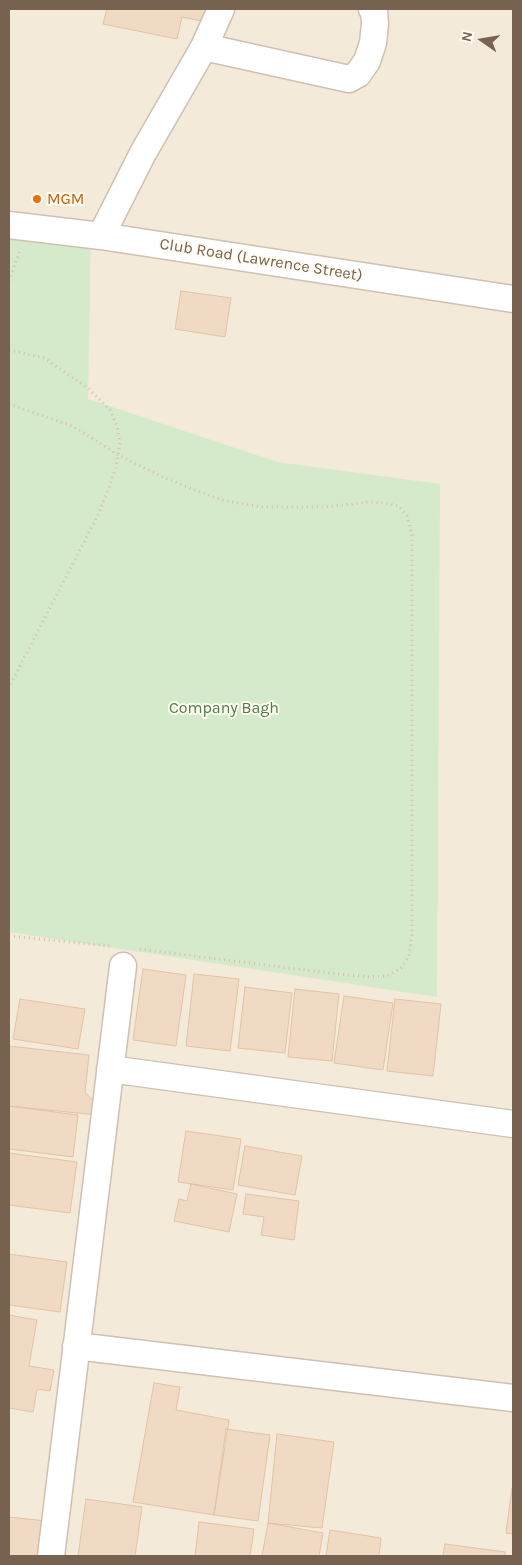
<!DOCTYPE html>
<html>
<head>
<meta charset="utf-8">
<style>
  body { margin:0 }
  #map { position:relative; width:522px; height:1565px; overflow:hidden; background:#fcf7ec; font-family:Karla,sans-serif }
  canvas { display:block }
  .frame { position:absolute; inset:0; border:10px solid #77614f; pointer-events:none }
  .north { position:absolute; left:457px; top:15px; width:50px; height:50px; -webkit-text-stroke:4px #fefbf2; paint-order:stroke; rotate:283deg; font-size:14px; font-weight:700; line-height:20px; text-align:center; color:#77614f }
  .north::after { content:''; display:block; margin:auto; width:18px; height:22px; background:#77614f; clip-path:polygon(50% 0,100% 100%,50% 72%,0 100%) }
</style>
</head>
<body>
<div id="map">
<canvas width="522" height="1565"></canvas>
<div class="frame"></div>
<div class="north">N</div>
</div>
<script>
const context = document.querySelector('canvas').getContext('2d');
context.lineJoin = 'round';
function fill(path, color) {
  context.fillStyle = color;
  context.fill(path, 'evenodd');
}
function shape(rows) {
  const path = new Path2D();
  for (const r of rows) {
    path.moveTo(r[0], r[1]);
    for (let i = 2; i < r.length; i += 2) path.lineTo(r[i], r[i + 1]);
  }
  return path;
}
function stroke(path, color, width, dash) {
  context.strokeStyle = color;
  context.lineWidth = width;
  context.lineCap = dash ? 'butt' : 'round';
  context.setLineDash(dash || []);
  context.stroke(path);
}
function write(font, color, halo, rows, align = 'center') {
  context.font = font + ' Karla,sans-serif';
  context.lineWidth = 4;
  context.setLineDash([]);
  context.textBaseline = 'middle';
  context.strokeStyle = halo;
  context.fillStyle = color;
  for (const [text, x, y, turn = 0] of rows) {
    context.save();
    context.translate(x, y);
    context.rotate((+turn || 0) * Math.PI / 180);
    context.textAlign = isNaN(turn) ? turn : align;
    if (halo) context.strokeText(text, 0, 0);
    context.fillText(text, 0, 0);
    context.restore();
  }
}
const residential = shape([
  [9,9,513,9,513,1556,9,1556]
]);
const green = shape([
  [9,215,91,226,88,399,277,462,440,484,437,997,9,932]
]);
const building = shape([
  [107,9,214,9,211,23,182,17,177,39,103,24,107,9],
  [181,291,231,298,225,337,175,329,181,291],
  [143,969,186,975,176,1046,133,1040,143,969],
  [194,974,239,979,230,1051,186,1046,194,974],
  [245,987,292,993,285,1053,238,1048,245,987],
  [295,989,339,994,332,1061,288,1057,295,989],
  [344,996,393,1003,383,1070,334,1063,344,996],
  [20,999,85,1009,78,1049,13,1039,20,999],
  [395,999,441,1004,433,1076,387,1071,395,999],
  [9,1046,89,1055,85,1092,100,1108,97,1115,9,1106,9,1046],
  [9,1106,78,1115,73,1157,9,1149,9,1106],
  [186,1131,241,1139,233,1190,178,1182,186,1131],
  [245,1146,302,1156,295,1195,238,1185,245,1146],
  [9,1153,77,1162,70,1213,9,1205,9,1153],
  [191,1184,237,1194,229,1232,174,1221,179,1199,187,1201,191,1184],
  [246,1194,299,1201,294,1240,261,1235,264,1217,243,1214,246,1194],
  [9,1254,67,1262,60,1312,9,1305,9,1254],
  [9,1315,37,1320,29,1366,54,1370,50,1391,37,1389,33,1412,9,1408,9,1315],
  [154,1383,180,1387,176,1410,229,1420,214,1515,133,1502,154,1383],
  [226,1429,270,1435,258,1521,214,1515,226,1429],
  [277,1434,334,1442,322,1528,268,1523,277,1434],
  [512,1488,513,1488,513,1534,506,1533,512,1488],
  [86,1499,142,1507,135,1556,78,1556,86,1499],
  [9,1517,46,1521,42,1556,9,1556,9,1517],
  [199,1522,254,1529,250,1556,195,1556,199,1522],
  [268,1523,323,1533,319,1556,262,1556,268,1523],
  [330,1530,381,1538,379,1556,326,1556,330,1530],
  [445,1544,505,1552,505,1556,443,1556,445,1544]
]);
const path = shape([
  [9,281,20,251],
  [9,350,44,358,88,388,110,410,117,426,120,443,116,467,108,491,97,517,9,687],
  [9,404,72,426,100,443,118,455,169,480,222,500,261,507,325,507,368,502,385,503,399,506,407,516,412,535,412,936,409,956,401,968,387,976,372,977,338,974,139,949],
  [9,936,110,946]
]);
const minor = shape([
  [204,47,349,79,358,74,367,61,373,43,375,24,374,11,372,9],
  [9,225,101,236,513,299],
  [101,236,143,153,204,47,221,9],
  [110,1069,513,1124],
  [76,1346,513,1398],
  [51,1556,123,966]
]);
const markers = [
  [37,199,5,"#e8710a"]
];
const foodNames = [
  ["MGM",47,199]
];
const streetNames = [
  ["Club Road (Lawrence Street)",261,260,9]
];
const parkNames = [
  ["Company Bagh",224,708]
];
fill(residential, '#f4eada');
fill(green, '#d4eaca');
fill(building, '#f1dac4');
stroke(building, '#e3c3a5', 1);
stroke(minor, '#cec1b1', 29);
stroke(path, '#d6bea7', 3, [1, 4]);
stroke(minor, '#fff', 26);
for (const [x, y, r, color] of markers) {
  const dot = new Path2D();
  dot.arc(x, y, r, 0, 2 * Math.PI);
  context.fillStyle = color;
  context.fill(dot);
  stroke(dot, '#fefbf2', 2);
}
write('16px', '#c56008', '#fefbf2', foodNames, 'left');
write('16px', '#77614f', '#fefbf2', streetNames);
write('16px', '#517c47', '#fefbf2', parkNames);
</script>
</body>
</html>
